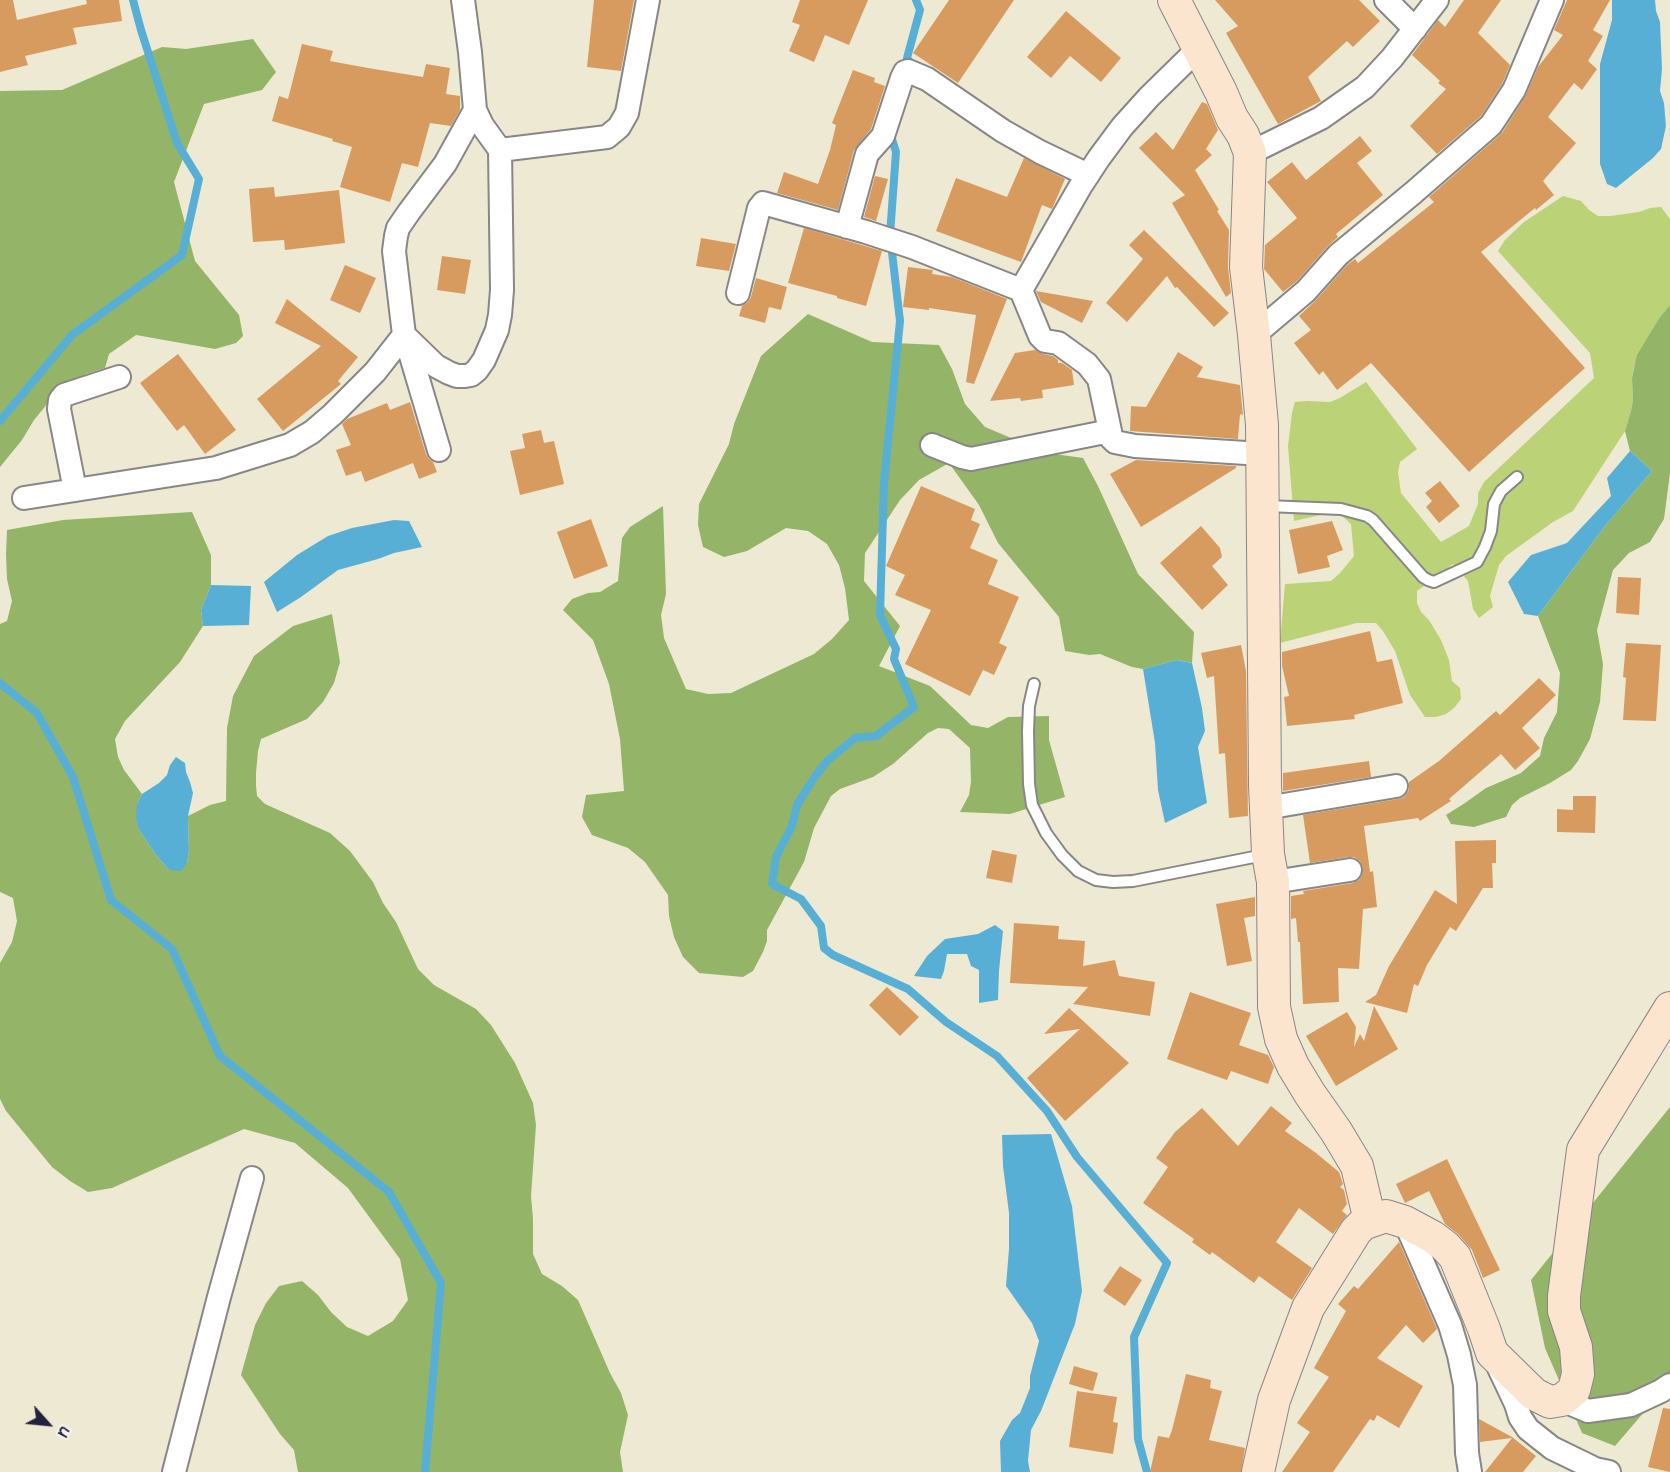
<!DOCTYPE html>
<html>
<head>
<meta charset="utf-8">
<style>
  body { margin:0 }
  #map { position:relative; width:1670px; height:1472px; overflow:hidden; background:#eee9d3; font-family:"Architects Daughter",sans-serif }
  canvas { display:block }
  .north { position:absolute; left:18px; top:1394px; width:60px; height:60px; -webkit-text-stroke:4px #f6f6f2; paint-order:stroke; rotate:117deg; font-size:16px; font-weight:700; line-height:24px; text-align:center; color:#22223b }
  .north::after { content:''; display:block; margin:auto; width:21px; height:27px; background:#22223b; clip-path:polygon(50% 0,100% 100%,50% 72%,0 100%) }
</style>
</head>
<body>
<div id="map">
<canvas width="1670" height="1472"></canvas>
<div class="north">U</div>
</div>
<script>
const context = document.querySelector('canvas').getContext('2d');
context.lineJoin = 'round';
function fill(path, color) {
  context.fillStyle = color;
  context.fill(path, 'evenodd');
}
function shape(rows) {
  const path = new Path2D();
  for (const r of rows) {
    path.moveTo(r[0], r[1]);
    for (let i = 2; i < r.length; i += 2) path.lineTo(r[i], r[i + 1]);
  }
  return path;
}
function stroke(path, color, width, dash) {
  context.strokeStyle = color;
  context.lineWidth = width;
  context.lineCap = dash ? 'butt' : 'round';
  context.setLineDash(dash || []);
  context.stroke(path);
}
const green = shape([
  [1563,196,1581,201,1589,210,1598,216,1610,216,1639,212,1650,208,1661,207,1670,219,1670,305,1660,317,1634,367,1632,378,1633,400,1631,411,1625,431,1573,511,1553,522,1506,556,1499,565,1490,596,1493,607,1479,618,1473,609,1468,581,1453,564,1417,591,1417,603,1421,612,1429,620,1441,640,1449,660,1452,681,1460,688,1461,699,1454,708,1446,714,1436,717,1425,717,1410,695,1395,651,1383,631,1376,623,1357,623,1280,643,1285,584,1331,581,1340,573,1354,556,1351,524,1340,514,1329,513,1294,521,1288,446,1292,413,1295,402,1307,401,1330,402,1340,398,1366,382,1417,449,1400,462,1398,472,1401,493,1441,542,1469,526,1478,504,1478,493,1484,482,1594,378,1590,353,1498,251,1505,240,1524,222]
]);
const forest = shape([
  [253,39,276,72,262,90,204,104,174,182,195,261,239,315,243,336,236,343,215,349,136,335,109,354,105,368,86,374,48,403,34,420,22,440,0,467,0,91,62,90,162,47,186,49],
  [1670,305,1670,473,1664,519,1650,542,1629,553,1613,570,1597,630,1603,664,1600,702,1590,739,1578,761,1571,770,1550,783,1520,798,1512,805,1506,817,1474,827,1451,824,1446,815,1465,803,1486,788,1521,773,1540,756,1544,738,1557,712,1560,673,1538,616,1605,526,1652,471,1630,451,1625,431,1631,411,1633,400,1632,378,1637,355,1660,317],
  [808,314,872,342,939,345,952,369,965,404,985,427,1047,453,1083,458,1098,486,1138,574,1194,632,1192,663,1177,660,1143,669,1132,667,1100,654,1089,655,1065,651,1059,617,998,543,979,505,949,463,919,480,900,500,865,553,864,581,900,626,879,666,930,686,971,725,988,728,1008,717,1049,716,1049,740,1065,797,1010,814,960,812,969,795,971,782,970,748,949,729,938,728,928,733,893,764,873,777,840,789,831,796,814,828,804,862,767,930,767,941,763,952,753,971,743,977,699,973,683,957,674,937,669,916,668,895,645,862,628,848,592,835,582,817,586,795,624,791,620,739,609,684,593,640,563,610,572,599,588,593,600,592,618,581,622,538,630,527,663,506,666,594,661,615,664,638,686,689,708,694,731,693,814,654,832,639,849,620,845,588,839,565,827,544,808,531,786,528,747,551,724,557,703,547,698,525,699,504,729,444,734,424,761,356],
  [192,512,211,555,211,585,201,610,203,626,180,662,125,721,115,739,118,757,124,770,142,794,137,804,138,828,156,855,169,870,187,863,189,851,188,816,210,805,226,801,227,728,233,696,254,656,293,626,332,614,340,662,334,683,323,702,307,719,261,739,258,751,256,773,256,785,257,796,265,804,330,833,350,851,373,882,383,903,396,922,418,969,434,985,476,1009,491,1025,515,1063,533,1103,536,1125,531,1196,533,1219,533,1254,542,1274,562,1286,578,1300,610,1373,621,1393,628,1415,620,1452,623,1472,298,1472,294,1450,280,1434,241,1375,255,1325,266,1303,279,1286,302,1281,318,1295,331,1312,347,1327,368,1336,393,1321,408,1300,400,1259,348,1188,295,1143,244,1129,112,1188,88,1192,70,1181,52,1167,6,1111,0,1099,0,963,12,942,17,921,13,898,0,892,0,624,7,621,12,601,7,579,6,554,7,530,63,520],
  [1670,1107,1670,1392,1657,1397,1615,1446,1582,1433,1545,1348,1531,1280]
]);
const water = shape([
  [1612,0,1655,0,1656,11,1660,22,1662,69,1660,91,1664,103,1666,126,1661,149,1653,158,1616,188,1607,184,1600,164,1600,64,1612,20],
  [1630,451,1652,471,1605,526,1538,616,1524,614,1508,582,1531,555,1567,543,1611,496,1607,478],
  [394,520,409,521,422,547,394,553,378,559,338,570,301,597,277,612,264,582,297,555,328,536,352,528],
  [211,585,251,586,249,625,203,626,201,610],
  [1177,660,1192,663,1202,708,1205,731,1198,747,1207,803,1165,823,1158,790,1155,743,1143,669],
  [176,757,185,763,186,772,190,782,193,793,188,816,189,851,187,863,181,871,169,870,156,855,138,828,136,816,137,804,142,794,159,783,167,775,170,765],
  [995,925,1003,931,999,971,998,1000,979,1003,979,970,971,966,967,954,947,954,944,971,941,979,914,976,927,956,945,939,978,934],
  [1051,1134,1072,1206,1082,1291,1075,1324,1041,1411,1031,1430,1028,1461,1030,1472,1001,1472,1000,1441,1012,1420,1020,1413,1030,1388,1030,1376,1039,1341,1032,1323,1006,1286,1009,1249,1009,1213,1003,1166,1002,1135]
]);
const stream = shape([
  [914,68,907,58,920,10,916,0],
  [890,133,896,152,890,235,900,321,884,482,880,615,896,649,894,659,914,707,876,736,855,738,826,762,814,778,797,805,792,826,776,857,772,884,801,899,821,926,824,948,833,955,908,989,946,1022,997,1056,1047,1111,1077,1157,1167,1263,1134,1337,1138,1439,1147,1472],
  [0,421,72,335,182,255,199,179,177,143,141,30,133,0],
  [0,683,37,713,73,777,111,900,172,949,220,1056,389,1192,441,1283,425,1472]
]);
const building = shape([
  [0,0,13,0,17,20,87,4,86,0,119,0,122,21,73,28,77,44,25,56,28,65,0,72],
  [594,0,634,0,621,71,587,67],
  [800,0,868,0,849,45,825,35,814,62,789,51,800,25,792,22],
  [949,0,1014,0,958,83,913,53],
  [1215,0,1359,0,1380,21,1353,47,1347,41,1308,77,1321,101,1278,124,1226,33,1238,26],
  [1464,0,1501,0,1478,33,1510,65,1502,84,1481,116,1437,154,1410,126,1446,89,1438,83,1440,81,1412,55,1438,20,1445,27],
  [1567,0,1610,0,1593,30,1603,36,1588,61,1597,69,1582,90,1574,83,1548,117,1576,143,1543,181,1554,195,1536,210,1535,208,1481,252,1585,368,1469,472,1371,363,1337,390,1323,371,1319,375,1294,343,1311,330,1299,316,1316,300,1347,265,1355,259,1358,263,1434,202,1429,197,1502,133,1525,97,1538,67,1563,35,1554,30],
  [1066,11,1121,58,1101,82,1070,56,1051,78,1027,57],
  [302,44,333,51,330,61,368,68,423,77,426,64,450,68,446,94,460,96,460,110,451,126,430,123,418,167,402,163,390,202,340,187,352,147,332,141,333,139,272,121,279,96,288,99],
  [853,70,875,78,874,82,885,86,871,129,854,150,838,210,777,193,784,172,818,184,830,150,836,125,832,123],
  [1202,102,1207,104,1218,130,1206,149,1212,155,1195,170,1219,210,1217,211,1229,230,1228,267,1231,293,1226,297,1172,203,1185,195,1139,148,1156,132,1173,150],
  [1360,136,1372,151,1357,163,1383,195,1336,234,1338,237,1328,246,1297,281,1283,292,1264,269,1265,245,1297,218,1267,182,1292,162,1306,180],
  [1024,158,1065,179,1052,209,1042,205,1021,262,936,231,956,178,1007,197],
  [875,176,888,179,876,221,864,217],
  [274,187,275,197,339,190,345,243,285,250,284,240,253,242,249,189],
  [804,228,882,251,866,306,837,298,837,296,788,283],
  [1144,230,1229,313,1214,327,1177,287,1175,288,1167,276,1127,322,1106,303,1143,259,1129,245],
  [701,238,736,244,729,271,696,266],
  [442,256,471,260,465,294,437,290],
  [345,265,376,278,360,313,330,300],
  [908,267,933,270,932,274,952,277,1007,299,974,384,966,382,976,315,929,308,929,310,903,307],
  [756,278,787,287,781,310,769,307,765,323,739,316,742,306,748,302,751,297],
  [1036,291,1093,301,1082,323,1041,302],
  [287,299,358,357,338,381,341,384,283,431,257,399,321,346,275,323],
  [1035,350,1043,354,1053,356,1058,360,1058,363,1062,363,1072,370,1074,385,1042,390,1043,398,1021,401,1020,398,990,401,1015,353],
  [1178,352,1203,367,1197,377,1240,385,1243,415,1240,414,1238,439,1130,431,1131,406,1146,407],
  [178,354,236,430,205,454,184,425,177,431,140,383],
  [410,402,426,454,429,459,433,462,437,472,419,479,413,463,365,482,361,471,346,476,336,450,351,445,342,424,347,419,387,403,390,410],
  [541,430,544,443,554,441,564,484,520,495,510,451,525,448,522,434],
  [1136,460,1236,466,1236,468,1141,527,1110,474],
  [1440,481,1460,506,1439,523,1426,507,1432,501,1425,493],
  [921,486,975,509,971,520,980,524,970,548,998,560,988,584,1019,597,999,643,1007,647,994,675,983,670,970,696,905,664,931,610,895,595,905,575,886,566],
  [591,519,608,566,574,579,557,532],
  [1332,521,1343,550,1327,556,1330,567,1298,574,1289,530],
  [1201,526,1220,548,1222,557,1212,566,1228,585,1202,610,1160,563],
  [1618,577,1641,578,1639,615,1616,613],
  [1370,631,1377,662,1392,659,1403,703,1354,715,1355,719,1287,726,1284,697,1289,696,1282,666,1282,652],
  [1626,643,1661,645,1656,721,1623,720,1626,678,1623,677],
  [1241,645,1246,671,1248,816,1229,818,1225,753,1219,754,1214,676,1207,678,1201,653],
  [1539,678,1556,695,1522,728,1540,748,1515,770,1501,754,1449,799,1451,801,1420,821,1418,818,1364,826,1370,872,1373,871,1377,907,1363,909,1359,969,1338,968,1339,1002,1303,1004,1300,942,1298,942,1296,918,1291,919,1291,896,1304,894,1303,891,1353,883,1359,880,1362,875,1363,869,1360,861,1354,857,1348,857,1310,863,1303,815,1398,799,1404,797,1409,790,1409,782,1439,761,1496,711,1500,715],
  [1369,761,1371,777,1283,791,1283,773],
  [1573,796,1596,796,1595,833,1557,832,1557,809,1573,810],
  [1496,840,1496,863,1492,863,1493,888,1483,888,1456,931,1450,927,1427,965,1418,986,1414,984,1407,1013,1365,1002,1376,995,1389,966,1435,890,1457,904,1455,841],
  [992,850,1017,855,1012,883,986,878],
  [1255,897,1255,916,1244,918,1252,961,1227,966,1216,904],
  [1014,923,1059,926,1058,939,1085,941,1083,966,1115,960,1119,976,1155,982,1150,1016,1073,1004,1088,987,1010,983],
  [887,987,919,1017,900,1036,869,1005],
  [1190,992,1251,1013,1239,1045,1268,1055,1274,1067,1268,1084,1231,1071,1227,1080,1167,1059],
  [1374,1006,1398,1049,1336,1086,1306,1036,1347,1012,1356,1027,1354,1047,1360,1034,1364,1041],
  [1069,1008,1129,1063,1065,1121,1027,1078,1080,1029,1044,1034],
  [1271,1106,1292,1123,1285,1131,1316,1153,1339,1172,1343,1184,1340,1187,1344,1190,1347,1204,1342,1211,1347,1215,1333,1234,1299,1208,1276,1242,1312,1268,1292,1300,1259,1276,1254,1283,1212,1252,1210,1255,1192,1242,1194,1239,1143,1203,1168,1167,1156,1158,1175,1132,1202,1108,1238,1146],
  [1447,1159,1500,1270,1483,1278,1472,1250,1458,1234,1445,1224,1429,1191,1405,1203,1396,1184],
  [1399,1242,1437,1329,1423,1343,1406,1325,1377,1358,1423,1386,1399,1428,1377,1415,1374,1421,1370,1419,1333,1472,1282,1472,1310,1432,1297,1423,1329,1377,1314,1368,1346,1311,1338,1304,1354,1286,1358,1289],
  [1120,1266,1142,1280,1125,1306,1103,1291],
  [1074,1366,1098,1373,1093,1391,1069,1384],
  [1186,1374,1211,1380,1210,1388,1222,1391,1209,1440,1245,1448,1241,1472,1150,1472,1158,1436,1169,1438,1172,1430],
  [1077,1391,1117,1397,1113,1422,1118,1423,1113,1454,1069,1447],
  [1663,1408,1670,1409,1670,1472,1648,1467],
  [1479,1419,1512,1437,1536,1456,1523,1472,1485,1472,1512,1438,1480,1442]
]);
const lane = shape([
  [1266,506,1341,509,1367,516,1373,520,1423,577,1428,580,1434,582,1477,562,1485,547,1491,531,1494,504,1501,491,1517,477],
  [1034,684,1029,706,1028,731,1029,784,1032,805,1046,833,1062,855,1078,871,1096,880,1113,882,1133,881,1264,855]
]);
const street = shape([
  [1386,0,1415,29],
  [500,150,607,137,619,127,627,113,648,0],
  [1250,153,1321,118,1365,87,1392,58,1437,0],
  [847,227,867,154,883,136,902,78,905,72,908,71,927,79,1003,131,1040,152,1088,175],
  [1021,290,1080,187,1099,158,1122,127,1149,97,1199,48],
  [738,293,759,208,763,203,866,232,912,247,1021,290,1040,336,1045,341,1058,343,1087,364,1099,379,1110,431,1111,438,1115,442,1135,446,1262,454],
  [404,335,436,366,449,373,457,376,465,376,471,375,477,370,484,360,497,330,500,315,502,290,500,150,482,125,475,110,470,52,463,0],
  [1254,335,1306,291,1338,255,1413,193,1491,125,1514,90,1552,0],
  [406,339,439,450],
  [932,445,962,457,971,459,1110,431],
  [75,490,59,409,60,400,64,395,119,377],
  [24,498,216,468,290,445,312,432,333,414,375,372,404,335,394,251,396,236,398,228,409,212,445,164,475,110],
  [1266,808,1396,786],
  [1273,882,1350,870],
  [1405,1222,1450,1325,1459,1355,1465,1385,1467,1453,1470,1472],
  [1499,1368,1516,1404,1520,1417,1528,1429,1552,1448,1595,1469,1609,1472],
  [1562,1400,1588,1411,1631,1405,1661,1391,1670,1385],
  [174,1472,219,1297,252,1178]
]);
const secondary = shape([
  [1174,0,1221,92,1232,118,1243,135,1250,153,1246,267,1254,335,1262,425,1265,785,1268,854,1273,882,1274,1007,1281,1039,1293,1066,1310,1094,1336,1131,1357,1166,1370,1221],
  [1258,1472,1274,1400,1308,1308,1356,1231,1363,1224,1386,1216,1405,1222,1433,1237,1445,1246,1455,1257,1484,1329,1492,1353,1534,1394,1550,1402,1562,1400,1574,1390,1578,1374,1576,1347,1564,1311,1564,1296,1583,1150,1670,1008]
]);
fill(green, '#bbd277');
fill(forest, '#94b468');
fill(water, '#58afd5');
stroke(stream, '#58afd5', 8);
fill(building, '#d89b5f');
stroke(lane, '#888687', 14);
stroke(street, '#888687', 26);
stroke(secondary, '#888687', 34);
stroke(lane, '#fff', 10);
stroke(street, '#fff', 22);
stroke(secondary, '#fbe5cf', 32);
</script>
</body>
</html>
